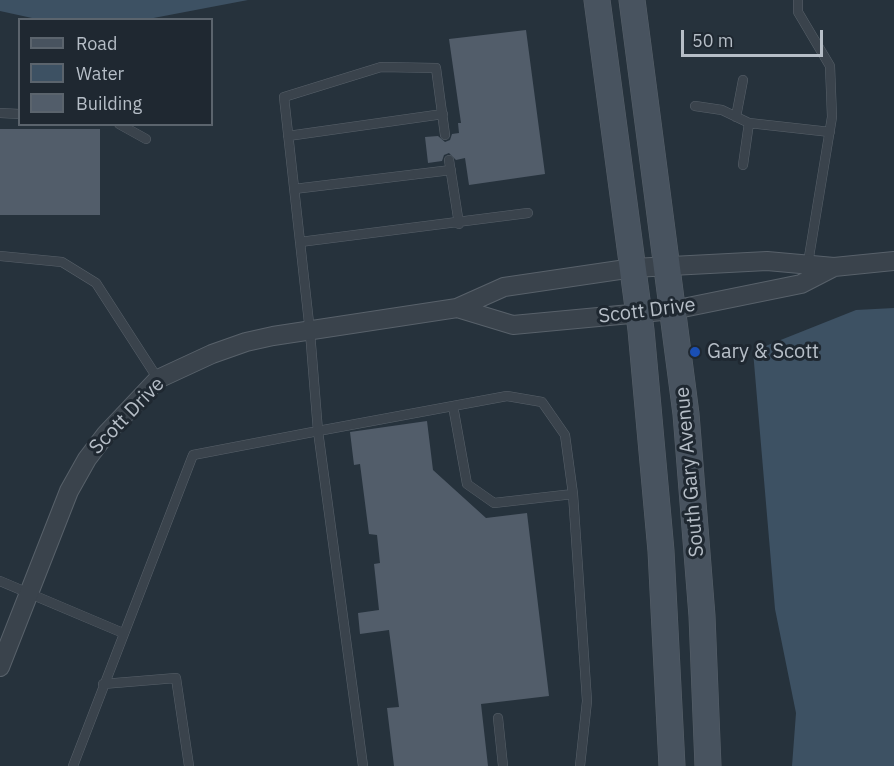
<!DOCTYPE html>
<html>
<head>
<meta charset="utf-8">
<style>
  body { margin:0 }
  #map { position:relative; width:894px; height:766px; overflow:hidden; background:#26323c; font-family:"IBM Plex Sans",sans-serif }
  canvas { display:block }
  .legend { position:absolute; left:18px; top:18px; width:195px; height:108px; box-sizing:border-box; background:#1f2831; border:2px solid #5b646d; margin:0; padding:8px 10px; list-style:none; font-size:18px; color:#b6bec7 }
  .legend li { display:flex; align-items:center; gap:12px; height:30px }
  .legend b { width:30px; border:2px solid #5b646d }
  .scale { position:absolute; left:681px; top:30px; width:142px; height:27px; box-sizing:border-box; border:3px solid #b6bec7; border-top:0; padding-left:8px; font-size:18px; line-height:21px; white-space:nowrap; color:#b6bec7; -webkit-text-stroke:4px #1f2831; paint-order:stroke }
</style>
</head>
<body>
<div id="map">
<canvas width="894" height="766"></canvas>
<ul class="legend">
<li><b style="height:8px;background:#48535f"></b>Road</li>
<li><b style="height:16px;background:#3d5163"></b>Water</li>
<li><b style="height:16px;background:#525d6a"></b>Building</li>
</ul>
<div class="scale">50 m</div>
</div>
<script>
const context = document.querySelector('canvas').getContext('2d');
context.lineJoin = 'round';
function fill(path, color) {
  context.fillStyle = color;
  context.fill(path, 'evenodd');
}
function shape(rows) {
  const path = new Path2D();
  for (const r of rows) {
    path.moveTo(r[0], r[1]);
    for (let i = 2; i < r.length; i += 2) path.lineTo(r[i], r[i + 1]);
  }
  return path;
}
function stroke(path, color, width, dash) {
  context.strokeStyle = color;
  context.lineWidth = width;
  context.lineCap = dash ? 'butt' : 'round';
  context.setLineDash(dash || []);
  context.stroke(path);
}
function write(font, color, halo, rows, align = 'center') {
  context.font = font + ' "IBM Plex Sans",sans-serif';
  context.lineWidth = 6;
  context.setLineDash([]);
  context.textBaseline = 'middle';
  context.strokeStyle = halo;
  context.fillStyle = color;
  for (const [text, x, y, turn = 0] of rows) {
    context.save();
    context.translate(x, y);
    context.rotate((+turn || 0) * Math.PI / 180);
    context.textAlign = isNaN(turn) ? turn : align;
    if (halo) context.strokeText(text, 0, 0);
    context.fillText(text, 0, 0);
    context.restore();
  }
}
const water = shape([
  [0,0,248,0,143,20,32,18,0,11],
  [894,308,894,766,792,766,796,713,775,609,753,351,856,310]
]);
const building = shape([
  [526,30,545,174,469,185,465,158,456,160,449,153,444,155,442,161,428,163,425,137,438,136,445,142,450,140,452,134,459,133,458,123,461,123,449,39],
  [0,129,100,129,100,215,0,215],
  [427,421,433,470,486,518,527,513,549,696,481,704,488,766,394,766,387,708,399,707,389,630,360,634,358,613,379,610,374,564,380,563,377,535,369,534,360,464,354,465,350,432]
]);
const service = shape([
  [798,0,798,12,830,66,832,117,808,263],
  [695,106,722,110,749,123,830,132],
  [0,113,20,114],
  [736,117,743,80],
  [119,124,146,139],
  [288,136,443,114],
  [449,160,459,224],
  [743,165,749,123],
  [294,189,451,170],
  [300,242,528,213],
  [0,256,62,262,96,283,158,379],
  [453,406,467,484,494,503,573,494],
  [0,581,123,633],
  [103,684,176,678,189,766],
  [498,718,503,766],
  [73,766,193,455,318,431,310,332,284,97,381,67,436,68,445,135],
  [363,766,318,431,507,396,542,402,565,435,573,494,587,701,580,766]
]);
const minor = shape([
  [457,308,513,325,673,310,801,284,834,267],
  [0,667,69,491,87,459,106,434,158,379,212,354,246,342,273,336,457,308,504,287,633,268,767,261,834,267,894,261]
]);
const secondary = shape([
  [597,0,641,330,661,551,672,766],
  [632,0,686,414,702,616,708,766]
]);
const markers = [
  [695,352,6,"#1a4fb4"]
];
const streetNames = [
  ["Scott Drive",647,311,-7],
  ["Scott Drive",127,416,-46],
  ["South Gary Avenue",690,472,-95]
];
const poiNames = [
  ["Gary & Scott",707,352]
];
fill(water, '#3d5163');
fill(building, '#525d6a');
stroke(service, '#58616a', 10);
stroke(minor, '#58616a', 20);
stroke(secondary, '#58616a', 27);
stroke(service, '#3a434c', 9);
stroke(minor, '#3a434c', 18);
stroke(secondary, '#48535f', 26);
for (const [x, y, r, color] of markers) {
  const dot = new Path2D();
  dot.arc(x, y, r, 0, 2 * Math.PI);
  context.fillStyle = color;
  context.fill(dot);
  stroke(dot, '#1f2831', 2);
}
write('20px', '#b6bec7', '#1f2831', streetNames);
write('20px', '#b6bec7', '#1f2831', poiNames, 'left');
</script>
</body>
</html>
